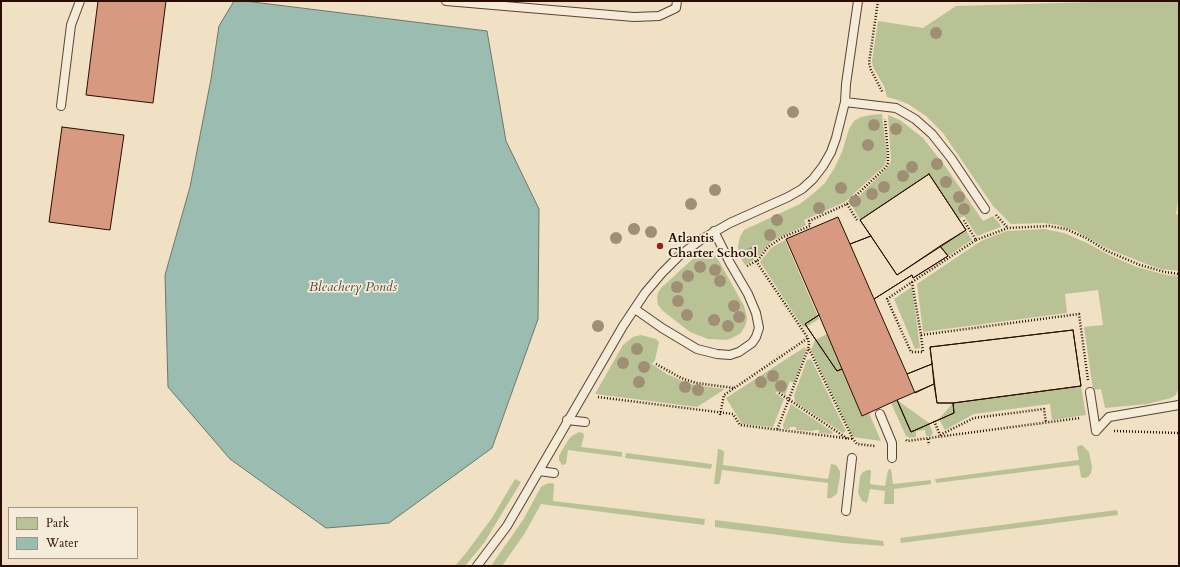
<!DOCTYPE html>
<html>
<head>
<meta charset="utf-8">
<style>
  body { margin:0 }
  #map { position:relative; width:1180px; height:567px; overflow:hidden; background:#f0e0c4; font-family:Cardo,serif }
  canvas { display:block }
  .frame { position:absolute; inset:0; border:2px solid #2a0d00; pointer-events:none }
  .legend { position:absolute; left:8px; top:507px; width:130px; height:52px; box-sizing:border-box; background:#f5ebd9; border:1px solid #a49282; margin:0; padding:5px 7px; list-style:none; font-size:12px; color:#2a0d00 }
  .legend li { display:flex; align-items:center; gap:8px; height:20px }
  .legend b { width:20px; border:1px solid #a49282 }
</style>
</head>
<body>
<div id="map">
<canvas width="1180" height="567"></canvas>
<div class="frame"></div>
<ul class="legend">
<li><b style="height:11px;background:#b9c295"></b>Park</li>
<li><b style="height:11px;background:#9bbdb1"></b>Water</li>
</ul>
</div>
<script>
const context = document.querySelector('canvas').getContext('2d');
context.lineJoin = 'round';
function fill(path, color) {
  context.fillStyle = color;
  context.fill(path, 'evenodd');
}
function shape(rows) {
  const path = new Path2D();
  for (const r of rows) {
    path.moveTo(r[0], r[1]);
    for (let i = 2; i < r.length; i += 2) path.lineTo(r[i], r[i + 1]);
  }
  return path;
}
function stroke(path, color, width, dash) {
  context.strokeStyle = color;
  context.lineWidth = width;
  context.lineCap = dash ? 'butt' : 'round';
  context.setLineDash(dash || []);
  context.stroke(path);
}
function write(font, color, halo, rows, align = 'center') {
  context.font = font + ' Cardo,serif';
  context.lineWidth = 3.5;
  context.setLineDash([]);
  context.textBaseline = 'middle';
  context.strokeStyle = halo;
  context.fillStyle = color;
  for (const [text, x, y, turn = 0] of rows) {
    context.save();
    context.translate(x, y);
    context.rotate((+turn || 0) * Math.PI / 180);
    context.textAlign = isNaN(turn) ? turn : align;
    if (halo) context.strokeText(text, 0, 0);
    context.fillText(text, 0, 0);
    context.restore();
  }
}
const green = shape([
  [1129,1,1179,1,1179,195,1176,214,1179,215,1179,271,1161,269,1146,264,1106,248,1076,231,1058,225,1044,223,1011,224,993,206,943,133,926,116,908,104,898,100,887,97,884,86,873,67,872,61,878,21,923,28,956,6],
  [882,114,887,158,884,166,845,202,804,220,806,225,772,241,757,258,745,265,739,255,738,246,740,237,744,230,800,204,814,193,825,183,835,167,842,152,849,129,854,121,861,117,871,115],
  [888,115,900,120,923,138,945,166,983,221,993,216,999,223,1001,227,977,236,964,216,959,219,929,174,860,220,851,204,888,167,891,161],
  [1044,229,1064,233,1087,243,1109,255,1137,267,1166,275,1179,276,1179,387,1176,395,1171,398,1147,404,1105,408,1101,389,1093,390,1084,327,1103,325,1098,290,1065,294,1067,313,923,332,917,284,981,241,991,237,1007,231],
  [966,230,972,240,948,256,940,246],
  [785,240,819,319,806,327,802,326,760,262,771,248],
  [702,253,711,254,715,256,719,261,744,306,746,313,747,319,745,326,741,333,734,337,727,340,708,339,690,332,663,311,658,305,657,298,658,293,661,288,697,255],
  [912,287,920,348,915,349,894,299],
  [827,334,862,416,869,413,881,441,853,437,811,350,815,340],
  [641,335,656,339,659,342,655,360,652,364,667,374,680,380,695,385,724,389,722,391,697,407,595,394,623,345,633,337],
  [805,347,806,350,794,383,790,381,785,395,779,391,775,393,784,399,773,427,742,424,726,398],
  [811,359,846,431,843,433,795,402,794,395,807,360],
  [1081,386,1086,415,1052,420,1050,404,974,414,945,430,939,419,953,403],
  [897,400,929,423,933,433,931,436,926,436,925,430,916,431,916,437,910,438,906,436,891,403],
  [791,404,833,432,832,434,819,433,819,430,814,430,813,431,796,430,796,427,790,427,789,429,784,429,783,425],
  [579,432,583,433,584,436,581,447,622,452,622,457,568,450,566,464,562,465,559,460,559,456,561,452,569,439,572,436],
  [1082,445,1089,452,1092,467,1091,473,1088,477,1084,478,1081,477,1079,465,936,483,935,479,1079,460,1077,448,1078,446],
  [718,449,722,450,724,452,723,465,828,479,831,464,836,465,840,471,840,476,837,494,831,498,827,498,828,483,722,470,720,482,719,484,714,484],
  [626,453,712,464,711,469,625,458],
  [891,469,893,484,931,480,931,484,894,489,894,504,884,504,885,491,870,489,867,503,862,501,858,493,860,477,862,473,867,470,871,470,870,484,885,486,888,470],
  [515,479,521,482,484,543,465,566,455,566,466,553,492,518],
  [552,483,554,484,553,501,705,519,704,525,541,504,525,533,502,566,491,566,523,520,541,487,546,484],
  [1117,510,1118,515,901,543,900,538],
  [715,520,883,541,884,546,843,543,715,527]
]);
const water = shape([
  [234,1,245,1,487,31,506,141,539,209,538,319,492,448,389,523,326,528,230,459,168,387,165,275,190,187,211,79,219,26,234,1]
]);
const building = shape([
  [98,1,166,1,153,103,86,95,98,1],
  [62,127,124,135,110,230,49,222,62,127],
  [929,174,966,230,940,246,948,256,913,278,912,275,874,299,907,374,932,364,930,347,1073,330,1081,386,953,403,954,413,911,432,897,400,862,416,842,369,837,371,805,324,819,315,786,239,838,217,850,244,871,236,860,220,929,174],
  [929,174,966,230,897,275,860,220,929,174],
  [871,236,897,275,940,246,948,256,913,278,912,275,874,299,850,244,871,236],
  [819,315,842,369,837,371,805,324,819,315],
  [1073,330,1081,386,953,403,937,403,930,347,1073,330],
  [932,364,934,384,915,393,907,374,932,364],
  [934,384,937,403,953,403,954,413,911,432,897,400,934,384]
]);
const path = shape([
  [878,1,869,63,871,70,883,93],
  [847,204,857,220],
  [996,215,1008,228],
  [976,240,1008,228,1049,226,1066,229,1086,238,1107,251,1140,265,1165,272,1179,274],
  [756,261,808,338,809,344,808,349,777,430],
  [747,266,758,260,768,247,783,237,810,226,809,221,847,204,886,167,888,163,888,155,885,119],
  [912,282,921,335,923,352,911,352,887,299,912,282,976,240,963,219],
  [921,335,1079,314,1088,380],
  [809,349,853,439,857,444,875,446],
  [656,364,681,378,696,383,734,388],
  [779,393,848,439],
  [598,397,733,414,740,425,853,439],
  [720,415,724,395,808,338],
  [934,421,940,435],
  [1114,431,1179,433],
  [940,435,974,418,1044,409,1046,423],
  [928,439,929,445],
  [906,440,907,441,1080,418]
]);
const service = shape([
  [446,1,634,17,659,16,676,8,677,1],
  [845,102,896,108,915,119,932,134,951,158,985,209],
  [61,106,71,25,80,1],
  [635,309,662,328,697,349,717,354,730,355,739,352,752,343,756,337,759,328,756,313,748,294,730,263,714,231],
  [1090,392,1096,431],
  [880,414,892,443,892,458],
  [567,420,585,422],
  [1096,431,1109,417,1179,405],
  [539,471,554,473],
  [846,511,852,458],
  [477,566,507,526,623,326,645,293,662,273,679,256,702,239,730,223,788,197,802,189,813,179,823,166,831,152,836,138,845,102,846,84,858,1]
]);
const trees = [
  [936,33],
  [793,112],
  [874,125],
  [896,129],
  [868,145],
  [937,164],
  [912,167],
  [903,176],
  [946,182],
  [884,187],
  [841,188],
  [715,190],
  [872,194],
  [959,197],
  [855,201],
  [691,204],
  [819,208],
  [964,209],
  [777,220],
  [634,229],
  [651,232],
  [770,235],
  [616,238],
  [752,253],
  [700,267],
  [715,270],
  [688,276],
  [720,281],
  [677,287],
  [678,301],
  [734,306],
  [687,315],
  [739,317],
  [714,320],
  [598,326],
  [728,326],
  [637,349],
  [623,363],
  [644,367],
  [773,376],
  [639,382],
  [761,382],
  [781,386],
  [685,387],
  [698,390]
];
const markers = [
  [660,246,4,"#8f2418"]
];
const poiNames = [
  ["Atlantis",668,239],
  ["Charter School",668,254]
];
const waterNames = [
  ["Bleachery Ponds",353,288]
];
fill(green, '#b9c295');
fill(water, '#9bbdb1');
stroke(water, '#6e776a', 1);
fill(building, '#d79980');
stroke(building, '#2a0d00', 1);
stroke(service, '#5c4231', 10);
stroke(path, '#2a0d00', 2.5, [1, 2]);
stroke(service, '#f5ebd9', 8);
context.fillStyle = '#9f8f75';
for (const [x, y] of trees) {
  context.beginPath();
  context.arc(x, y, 6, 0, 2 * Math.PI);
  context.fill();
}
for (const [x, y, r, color] of markers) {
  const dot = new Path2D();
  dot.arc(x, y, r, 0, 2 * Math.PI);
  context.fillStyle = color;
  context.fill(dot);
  stroke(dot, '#f5ebd9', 1.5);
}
write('bold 13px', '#2a0d00', '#f5ebd9', poiNames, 'left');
write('italic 14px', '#524b3e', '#f5ebd9', waterNames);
</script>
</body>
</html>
